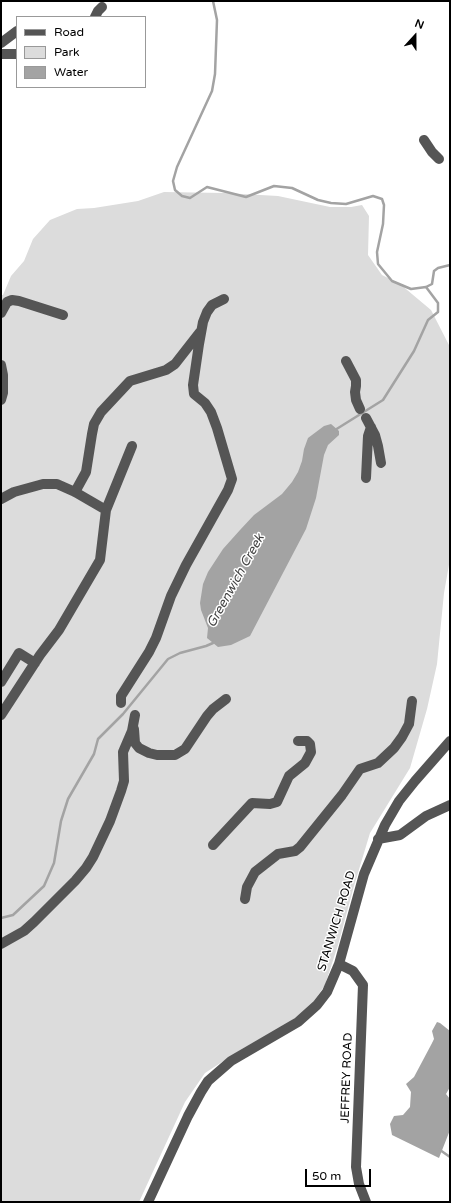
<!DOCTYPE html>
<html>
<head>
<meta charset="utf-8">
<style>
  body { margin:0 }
  #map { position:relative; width:451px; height:1203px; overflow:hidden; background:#fff; font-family:"Varela Round",sans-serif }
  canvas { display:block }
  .frame { position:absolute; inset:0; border:2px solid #000; pointer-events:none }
  .legend { position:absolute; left:16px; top:16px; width:130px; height:72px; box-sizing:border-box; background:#fff; border:1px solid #999; margin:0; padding:5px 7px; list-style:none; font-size:12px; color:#000 }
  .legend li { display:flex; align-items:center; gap:8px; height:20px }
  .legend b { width:20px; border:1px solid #999 }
  .north { position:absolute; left:395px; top:16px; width:40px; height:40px; -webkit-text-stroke:3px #fff; paint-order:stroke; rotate:21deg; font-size:11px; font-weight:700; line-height:16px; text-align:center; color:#000 }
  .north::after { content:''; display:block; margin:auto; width:14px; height:18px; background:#000; clip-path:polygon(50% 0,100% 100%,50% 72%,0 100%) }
  .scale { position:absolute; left:305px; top:1169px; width:66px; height:18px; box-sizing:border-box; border:2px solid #000; border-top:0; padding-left:5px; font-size:12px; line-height:14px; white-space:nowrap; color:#000; -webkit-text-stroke:3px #fff; paint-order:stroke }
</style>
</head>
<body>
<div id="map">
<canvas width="451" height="1203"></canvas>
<div class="frame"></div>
<ul class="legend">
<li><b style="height:5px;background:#555"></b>Road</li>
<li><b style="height:11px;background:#dcdcdc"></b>Park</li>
<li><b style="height:11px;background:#a3a3a3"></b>Water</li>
</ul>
<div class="north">N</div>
<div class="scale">50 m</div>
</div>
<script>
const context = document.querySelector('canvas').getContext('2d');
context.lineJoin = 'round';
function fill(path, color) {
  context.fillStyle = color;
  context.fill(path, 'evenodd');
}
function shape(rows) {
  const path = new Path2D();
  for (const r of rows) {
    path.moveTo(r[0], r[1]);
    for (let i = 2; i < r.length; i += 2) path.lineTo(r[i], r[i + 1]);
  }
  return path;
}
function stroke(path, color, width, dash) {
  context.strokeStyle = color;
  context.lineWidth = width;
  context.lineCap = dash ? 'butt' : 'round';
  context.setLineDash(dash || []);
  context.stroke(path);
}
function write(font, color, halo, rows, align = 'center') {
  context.font = font + ' "Varela Round",sans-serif';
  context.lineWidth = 3;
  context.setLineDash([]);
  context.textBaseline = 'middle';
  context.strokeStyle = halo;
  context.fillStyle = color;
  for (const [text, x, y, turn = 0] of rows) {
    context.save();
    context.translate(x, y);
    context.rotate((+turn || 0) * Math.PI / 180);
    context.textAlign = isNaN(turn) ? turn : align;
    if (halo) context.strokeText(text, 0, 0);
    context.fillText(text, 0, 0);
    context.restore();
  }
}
const green = shape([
  [164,192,224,193,278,196,330,207,351,207,362,205,369,216,368,255,382,275,400,284,431,310,450,347,450,559,444,593,437,664,427,709,410,768,370,833,354,886,338,945,325,985,310,1007,288,1023,242,1049,205,1073,185,1102,139,1202,1,1202,1,295,3,295,11,276,24,261,33,239,50,220,77,209,94,208,138,201]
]);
const water = shape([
  [331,424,339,431,339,435,328,445,324,455,316,498,306,529,250,636,231,645,218,647,207,638,208,628,201,610,200,603,203,584,208,572,223,549,240,530,254,515,282,494,292,482,298,472,302,461,304,449,308,438,324,426],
  [437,1022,440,1023,450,1031,450,1087,446,1094,450,1099,450,1130,439,1158,392,1135,390,1124,394,1116,403,1115,410,1107,411,1092,406,1084,414,1077,431,1045,434,1039,432,1031]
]);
const stream = shape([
  [213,1,217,20,215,74,212,91,177,167,173,181,175,190,182,196,190,198,207,187,246,197,274,186,292,188,318,200,331,203,346,204,373,196,382,199,384,205,383,224,377,252,378,264,392,281,411,289,426,287,432,284,434,271,438,268,450,265],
  [335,430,383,400,414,351,428,320,438,312,438,303,426,287],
  [1,918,13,915,44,886,54,863,61,821,68,799,94,754,98,739,123,714,168,659,180,653,206,646,213,643,214,641],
  [440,1150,450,1157]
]);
const minor = shape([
  [95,17,98,11,102,7],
  [1,43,17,31],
  [1,54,17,54],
  [424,140,432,152,439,159],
  [1,313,7,302,12,300,19,301,63,315],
  [346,361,356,380,356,386,355,392,356,400,360,409],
  [1,365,3,375,3,393,1,400],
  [366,418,375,435,378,446,381,463],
  [366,478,368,436,371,427],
  [75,492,86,472,92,434,94,424,101,412,130,381,166,370,175,364,200,332],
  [1,499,14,492,43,484,57,484,75,492,106,510],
  [1,682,19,653,35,663],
  [121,703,121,696,149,652,156,638,171,596,186,565,228,490,232,479,217,428,211,412,205,403,194,394,193,385,199,344,203,322,207,312,212,305,224,299],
  [1,715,40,655,59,630,100,560,106,510,132,446],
  [134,729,135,743,139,748,149,753,157,755,175,755,185,749,207,716,213,709,226,699],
  [378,839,400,835,426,816,450,805],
  [213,845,252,803,270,804,277,802,289,776,305,763,311,752,310,744,307,741,298,741],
  [245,899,247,887,255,872,278,854,295,851,300,847,342,795,360,769,378,763,394,748,402,737,409,724,412,701],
  [1,944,24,931,34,922,75,881,86,868,93,857,110,821,121,791,124,781,123,752,132,731,135,715],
  [339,964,353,971,363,985,356,1167,359,1184,366,1202],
  [148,1202,188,1116,201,1092,208,1081,231,1061,298,1022,317,1005,327,992,339,964,364,874,385,825,399,801,415,781,450,741]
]);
const streetNames = [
  ["STANWICH ROAD",337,921,-73],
  ["JEFFREY ROAD",347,1078,-88]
];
const waterNames = [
  ["Greenwich Creek",236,581,-61]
];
fill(green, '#dcdcdc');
fill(water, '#a3a3a3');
stroke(stream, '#a3a3a3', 2.5);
stroke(minor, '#555', 10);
write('12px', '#000', '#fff', streetNames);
write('italic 13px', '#444', '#fff', waterNames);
</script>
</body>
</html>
